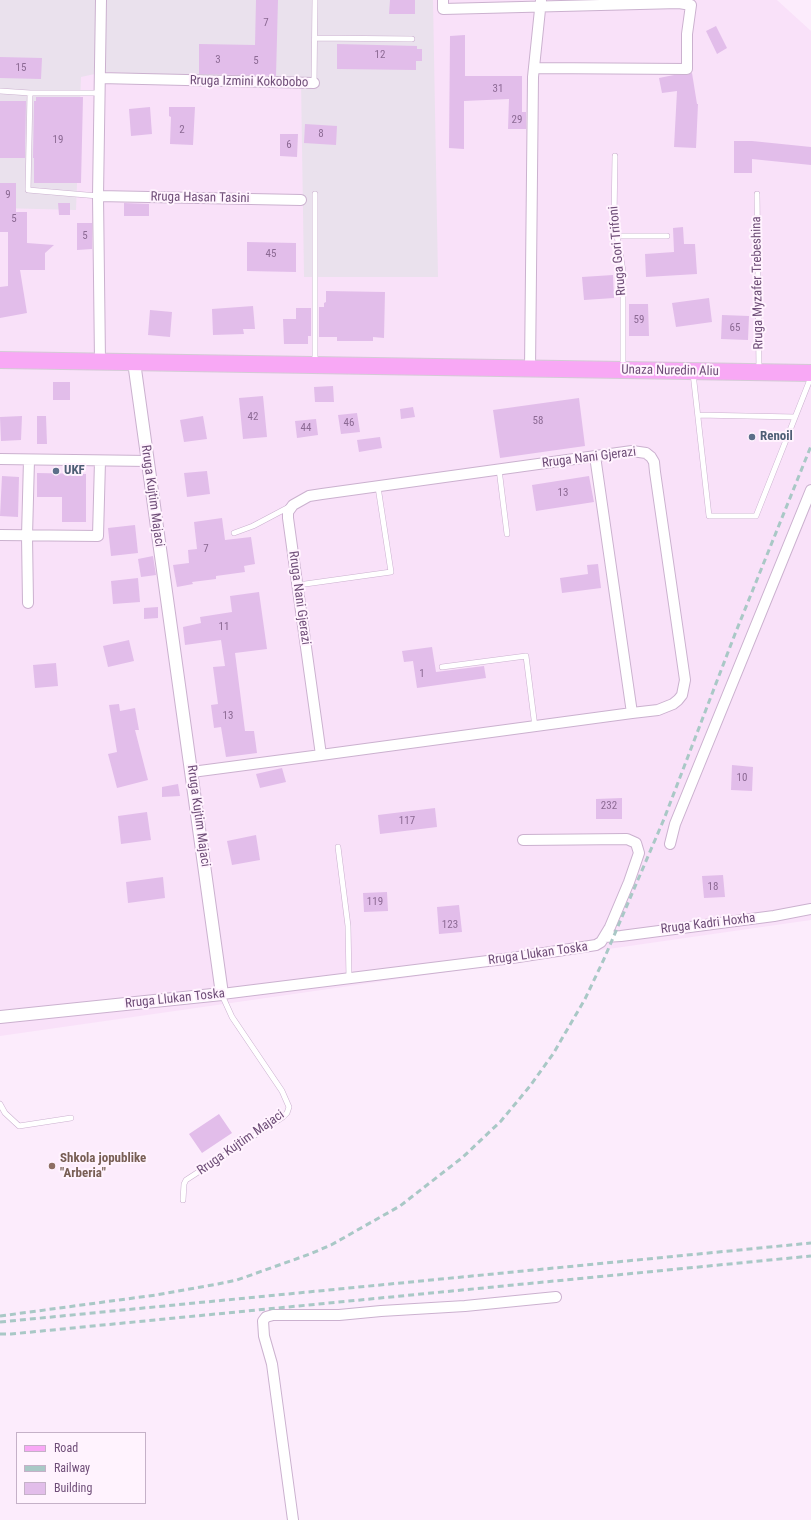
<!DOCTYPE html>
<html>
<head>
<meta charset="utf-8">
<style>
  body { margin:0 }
  #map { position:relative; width:811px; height:1520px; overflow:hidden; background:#fcecfc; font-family:"Roboto Condensed",sans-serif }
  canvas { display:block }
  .legend { position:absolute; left:16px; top:1432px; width:130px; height:72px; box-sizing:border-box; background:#fff3fe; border:1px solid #c5b1c8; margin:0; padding:5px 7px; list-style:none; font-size:12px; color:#6f4e78 }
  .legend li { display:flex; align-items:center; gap:8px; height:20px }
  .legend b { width:20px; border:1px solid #c5b1c8 }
</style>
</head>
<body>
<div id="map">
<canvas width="811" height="1520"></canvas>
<ul class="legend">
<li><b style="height:5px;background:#f8a8f5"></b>Road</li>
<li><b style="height:5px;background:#a9c8c6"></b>Railway</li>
<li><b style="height:11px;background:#e2bdea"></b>Building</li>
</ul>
</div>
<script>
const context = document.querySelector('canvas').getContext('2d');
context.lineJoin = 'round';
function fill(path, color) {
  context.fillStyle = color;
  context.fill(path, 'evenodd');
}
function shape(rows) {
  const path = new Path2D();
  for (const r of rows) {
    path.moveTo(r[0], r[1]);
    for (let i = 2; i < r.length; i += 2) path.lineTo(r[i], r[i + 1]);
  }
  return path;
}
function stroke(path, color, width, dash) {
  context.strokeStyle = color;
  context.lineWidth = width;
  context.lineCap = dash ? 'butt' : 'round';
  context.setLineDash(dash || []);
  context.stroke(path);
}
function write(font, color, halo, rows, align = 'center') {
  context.font = font + ' "Roboto Condensed",sans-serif';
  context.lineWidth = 4;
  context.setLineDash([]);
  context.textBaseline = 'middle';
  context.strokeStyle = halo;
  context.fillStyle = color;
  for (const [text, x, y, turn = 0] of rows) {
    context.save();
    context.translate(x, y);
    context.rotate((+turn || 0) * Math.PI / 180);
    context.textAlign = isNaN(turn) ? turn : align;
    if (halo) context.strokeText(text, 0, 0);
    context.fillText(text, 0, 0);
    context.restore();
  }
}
const residential = shape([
  [0,0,777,0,811,31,811,920,0,1036]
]);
const industrial = shape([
  [0,0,433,0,438,277,304,277,301,80,104,72,81,77,76,210,0,208]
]);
const building = shape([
  [256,0,278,0,276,76,199,74,199,44,255,45],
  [390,0,415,0,415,14,389,14],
  [716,26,727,48,717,54,706,31],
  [465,35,465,76,522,76,522,112,526,112,526,129,508,129,509,99,464,101,464,149,449,148,450,36],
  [337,44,417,46,417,49,422,49,422,61,416,61,416,70,337,69],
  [0,57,42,58,41,79,0,78],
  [692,73,697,104,698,104,696,148,674,147,677,91,662,93,659,78,674,75,687,75],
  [36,97,83,97,81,183,34,183,34,158,33,158,34,101,36,101],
  [0,101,26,101,25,158,0,158],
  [150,107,152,134,131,136,129,109],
  [169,107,195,107,193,145,170,144,171,117,169,116],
  [305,124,337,126,336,145,304,143],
  [280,134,298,134,297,157,280,156],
  [734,141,752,141,811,147,811,165,752,159,752,173,734,173],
  [0,183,16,183,16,212,27,212,27,243,54,245,45,253,45,270,20,270,27,313,0,318,0,287,8,286,8,232,0,232],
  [58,203,70,203,70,215,59,215],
  [124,203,149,204,149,216,124,216],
  [77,223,92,223,92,249,77,250],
  [683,227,684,244,695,244,697,274,646,277,645,254,674,252,673,228],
  [247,242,296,243,296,272,247,271],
  [613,275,614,298,584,300,582,277],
  [326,291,385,292,384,338,373,337,373,341,337,341,337,337,319,337,319,307,324,307,324,303,326,302],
  [709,298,712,322,676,327,672,303],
  [629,304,648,304,649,336,629,336],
  [253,306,255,329,243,329,244,334,213,335,212,309],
  [296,308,311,308,311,336,308,336,308,344,284,344,283,319,296,319],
  [150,310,172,312,170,337,148,335],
  [722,315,749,316,748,340,721,339],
  [53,382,70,382,70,400,53,400],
  [333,386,334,402,315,402,314,387],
  [263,396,267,437,243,439,239,398],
  [579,398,585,446,500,458,493,410],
  [413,407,415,417,401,419,400,409],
  [357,413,360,432,341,434,338,415],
  [22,416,21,440,1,441,0,417],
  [37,416,46,416,47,444,37,444],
  [203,416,207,439,184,442,180,420],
  [316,419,318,435,297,438,295,421],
  [380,437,382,448,359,452,357,440],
  [207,471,210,494,187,497,184,473],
  [37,473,86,474,86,522,62,522,62,497,37,497],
  [2,476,19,477,18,517,0,516],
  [589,476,594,502,536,511,532,485],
  [222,518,225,540,251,537,255,564,244,566,245,572,216,576,216,579,192,582,193,584,177,587,173,565,189,563,188,550,197,549,194,522],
  [135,525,138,553,111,556,108,528],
  [153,556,156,575,141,577,138,559],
  [598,564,601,588,562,593,560,578,588,574,587,565],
  [138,578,140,602,113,604,111,581],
  [259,592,267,649,235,653,245,731,254,731,257,753,226,757,221,727,214,728,211,705,218,704,213,667,225,666,221,640,185,645,183,627,201,623,200,617,232,612,230,596],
  [158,607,158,618,144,619,144,608],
  [129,640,134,661,108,667,103,646],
  [432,647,436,672,484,666,486,678,417,688,413,661,404,662,402,651],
  [56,663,58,686,35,688,33,665],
  [119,704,120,711,135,708,139,730,135,730,148,780,117,788,108,754,117,752,109,705],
  [732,765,753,767,752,791,731,790],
  [282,768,286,782,260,788,256,774],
  [178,784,180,796,162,797,162,787],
  [622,798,622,819,596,819,596,799],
  [435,808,437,827,380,834,378,815],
  [147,812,151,840,121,844,118,816],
  [256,835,260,860,232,865,227,841],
  [723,875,725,897,704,898,702,876],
  [163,877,165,898,128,903,126,882],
  [387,892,388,911,364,912,363,893],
  [459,905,462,932,439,934,437,907],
  [219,1114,232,1133,202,1153,189,1134]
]);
const service = shape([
  [315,38,412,39],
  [314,83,315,0],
  [0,91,30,93,28,190,98,196],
  [30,93,100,93],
  [615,156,614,218,623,271,623,368],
  [315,194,315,362],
  [757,194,759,370],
  [616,236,667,236],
  [693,373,709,516,756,516,811,377],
  [698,415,795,417],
  [499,469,507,534],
  [234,533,253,526,289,507],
  [298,585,391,572,378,487],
  [442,667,526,656,535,727],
  [338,847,348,926,349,979],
  [0,1104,5,1113,19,1126,71,1118],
  [183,1200,184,1184,186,1180,283,1117,287,1113,289,1107,282,1091,232,1017,222,995]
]);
const minor = shape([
  [443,0,443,9,679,3,691,5,687,34,687,69,534,68],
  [100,78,314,83],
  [98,196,301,200],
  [100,361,98,196,101,0],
  [530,369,533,77,541,0],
  [595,456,632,713],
  [0,459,148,461],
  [0,535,98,536,100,461],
  [28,603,27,536,29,460],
  [192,772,321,755,632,713,658,710,673,704,678,700,682,695,685,680,655,472,654,462,651,457,646,453,632,451,322,494,309,496,293,505,288,512,288,518,321,755],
  [670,844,675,824,811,490],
  [604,937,621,936,774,916,811,909],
  [222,994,512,958,596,945,601,942,610,927,629,882,639,853,636,843,627,839,523,840],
  [293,1520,272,1364,264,1336,263,1321,266,1317,273,1315,339,1315,381,1311,465,1306,556,1297]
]);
const tertiary = shape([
  [0,1017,222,994,134,362]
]);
const primary = shape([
  [0,360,811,373]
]);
const rail = shape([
  [0,1316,156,1295,218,1284,237,1280,310,1254,331,1245,400,1206,463,1157,501,1121,530,1086,553,1054,585,999,604,959,664,819,735,634,811,446],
  [0,1322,811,1243],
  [0,1334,11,1334,811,1256]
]);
const markers = [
  [752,437,4,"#5c6f8a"],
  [56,471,4,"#5c6f8a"],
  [52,1166,4,"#8d6e63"]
];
const numberNames = [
  ["7",266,23],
  ["12",380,55],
  ["3",218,60],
  ["5",256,61],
  ["15",21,68],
  ["31",498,89],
  ["29",517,120],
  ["2",182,130],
  ["8",321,134],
  ["19",58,140],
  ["6",289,145],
  ["9",8,195],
  ["5",14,219],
  ["5",85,236],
  ["45",271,254],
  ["59",639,320],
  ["65",735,328],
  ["42",253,417],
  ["58",538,421],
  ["46",349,423],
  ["44",306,428],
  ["13",563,493],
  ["7",206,549],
  ["11",224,627],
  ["1",422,674],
  ["13",228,716],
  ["10",742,778],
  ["232",609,806],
  ["117",407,821],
  ["18",713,887],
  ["119",375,902],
  ["123",450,925]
];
const streetNames = [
  ["Rruga Izmini Kokobobo",249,82,1],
  ["Rruga Hasan Tasini",200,198,1],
  ["Rruga Gori Trifoni",618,251,-95],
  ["Rruga Myzafer Trebeshina",758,283,-91],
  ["Unaza Nuredin Aliu",670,371,1],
  ["Rruga Nani Gjerazi",589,458,-7],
  ["Rruga Kujtim Majaci",152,496,82],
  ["Rruga Nani Gjerazi",299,598,82],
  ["Rruga Kujtim Majaci",198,816,82],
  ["Rruga Kadri Hoxha",708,924,-7],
  ["Rruga Llukan Toska",538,954,-8],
  ["Rruga Llukan Toska",175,999,-6],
  ["Rruga Kujtim Majaci",241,1143,-35]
];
const serviceNames = [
  ["Renoil",760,437],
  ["UKF",64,471]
];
const educationNames = [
  ["Shkola jopublike",60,1159],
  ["\"Arberia\"",60,1174]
];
fill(residential, '#f9e1f9');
fill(industrial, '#eae1ed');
fill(building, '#e2bdea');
stroke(service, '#cbb1cf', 6);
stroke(minor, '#cbb1cf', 12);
stroke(tertiary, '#cbb1cf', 14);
stroke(primary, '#d4cad6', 18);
stroke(service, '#fff', 5);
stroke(minor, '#fff', 10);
stroke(tertiary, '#fff', 12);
stroke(primary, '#f8a8f5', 16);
stroke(rail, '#a9c8c6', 3, [6, 4]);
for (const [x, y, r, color] of markers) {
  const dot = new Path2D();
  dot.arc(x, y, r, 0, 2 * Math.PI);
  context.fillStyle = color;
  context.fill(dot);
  stroke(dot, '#fff3fe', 1.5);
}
write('11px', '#8c6a94', null, numberNames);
write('13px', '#6f4e78', '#fff3fe', streetNames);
write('bold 13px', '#4e5e75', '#fff3fe', serviceNames, 'left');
write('bold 13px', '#785e54', '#fff3fe', educationNames, 'left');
</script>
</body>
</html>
